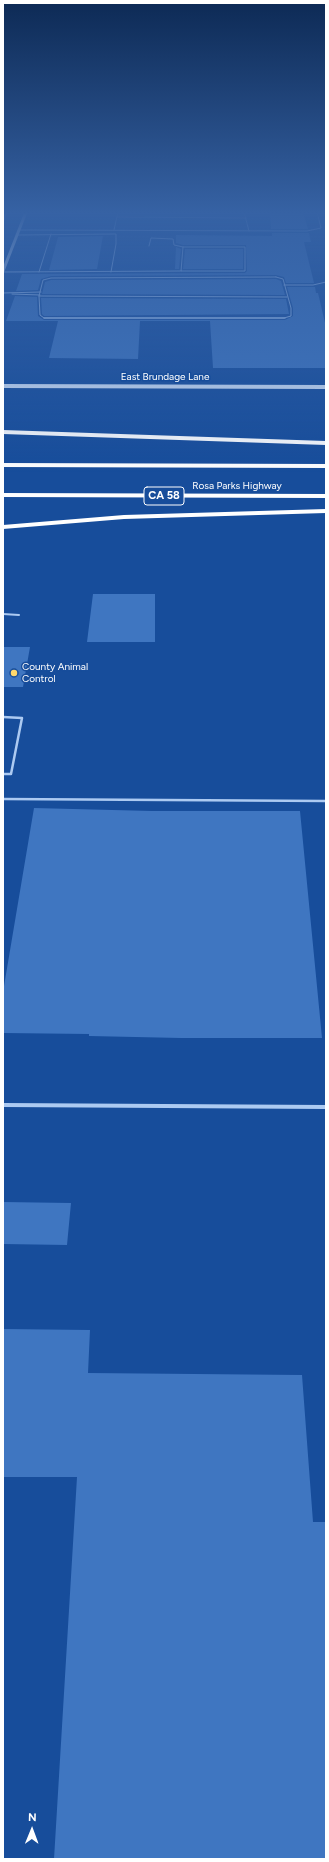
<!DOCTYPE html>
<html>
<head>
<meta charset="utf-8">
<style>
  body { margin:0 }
  #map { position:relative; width:329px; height:1862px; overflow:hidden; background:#174d9b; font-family:Figtree,sans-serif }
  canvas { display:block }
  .frame { position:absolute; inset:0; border:4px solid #fff; pointer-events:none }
  .north { position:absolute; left:12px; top:1810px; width:40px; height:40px; -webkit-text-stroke:3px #174d9b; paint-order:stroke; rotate:1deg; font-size:11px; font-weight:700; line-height:16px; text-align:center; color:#fff }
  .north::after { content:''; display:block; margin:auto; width:14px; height:18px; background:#fff; clip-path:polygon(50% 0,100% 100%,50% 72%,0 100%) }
</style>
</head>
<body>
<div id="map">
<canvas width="329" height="1862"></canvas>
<div class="frame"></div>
<div class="north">N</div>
</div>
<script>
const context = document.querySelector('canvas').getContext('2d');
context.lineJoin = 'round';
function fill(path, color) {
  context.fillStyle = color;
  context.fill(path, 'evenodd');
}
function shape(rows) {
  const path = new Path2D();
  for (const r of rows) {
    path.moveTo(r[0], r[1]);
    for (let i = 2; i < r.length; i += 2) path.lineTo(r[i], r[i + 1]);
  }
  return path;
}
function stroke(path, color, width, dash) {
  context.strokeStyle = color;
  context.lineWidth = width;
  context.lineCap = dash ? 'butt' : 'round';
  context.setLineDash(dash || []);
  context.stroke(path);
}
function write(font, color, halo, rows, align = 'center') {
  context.font = font + ' Figtree,sans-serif';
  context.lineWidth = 3;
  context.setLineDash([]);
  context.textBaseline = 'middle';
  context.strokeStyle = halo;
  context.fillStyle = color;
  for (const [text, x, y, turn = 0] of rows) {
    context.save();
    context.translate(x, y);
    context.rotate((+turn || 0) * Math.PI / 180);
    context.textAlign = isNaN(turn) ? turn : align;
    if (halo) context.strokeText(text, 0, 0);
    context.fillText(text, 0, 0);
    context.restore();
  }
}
const building = shape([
  [270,212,303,212,308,229,271,229],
  [272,233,309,233,311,242,304,242,314,283,286,283,284,277,276,275,51,276,41,279,38,290,16,291,22,274,245,273,247,271,246,245,183,245,176,243,176,235,272,236],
  [103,236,97,269,49,270,58,237],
  [176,247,181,249,179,269,175,269],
  [185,249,243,249,243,269,183,269],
  [276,279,281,281,285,295,42,294,45,282,51,280],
  [287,287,315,287,316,293,318,293,326,327,326,368,213,368,210,321,140,321,138,359,49,358,58,321,6,321,15,296,37,297,38,316,44,320,285,320,293,316,293,308],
  [41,298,286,299,289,314,44,316,42,314],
  [93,594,155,594,155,642,87,642],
  [3,647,30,647,23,687,3,687],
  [34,808,152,811,300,811,322,1038,181,1038,89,1036,89,1034,3,1033,3,992],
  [3,1202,71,1203,67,1245,3,1244],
  [3,1329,90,1330,88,1373,302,1375,313,1522,326,1522,326,1859,54,1859,77,1477,3,1477]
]);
const serviceFar4 = shape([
  [244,212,249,231],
  [117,217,246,218],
  [20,230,307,231,321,228,317,212],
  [114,230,118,212],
  [18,235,116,234,116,244,111,272],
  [149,246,151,238,173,239,174,245,183,247],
  [183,247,245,247,245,271,181,271,183,247],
  [3,272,181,271],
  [39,272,51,234],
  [276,277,283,279,291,308,291,316,284,318,44,318,40,315,39,296,43,280,51,278,276,277],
  [284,285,313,285,326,282],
  [3,293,41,292],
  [12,294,40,295],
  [39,296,287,297]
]);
const serviceFar3 = shape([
  [44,318,285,318]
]);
const serviceFar2 = shape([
  [3,614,19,615]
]);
const serviceFar1 = shape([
  [3,717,22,718,11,774,3,774],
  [3,799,326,801]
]);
const service = shape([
  [3,1105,326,1107]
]);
const secondaryFar1 = shape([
  [3,220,6,212],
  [3,271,26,212]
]);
const secondary = shape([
  [3,386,326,387]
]);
const motorway = shape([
  [3,430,326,441,326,445,3,434,3,430],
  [3,463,326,464,326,468,3,467,3,463],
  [3,493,326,494,326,498,3,497,3,493],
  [326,509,326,513,124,519,3,529,3,525,124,515,326,509]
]);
const markers = [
  [14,673,4,"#ffd96d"]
];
const farStreetnames = [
  ["East Brundage Lane",165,377],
  ["Rosa Parks Highway",237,486]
];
const farPoinames = [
  ["County Animal",22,667],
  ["Control",22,679]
];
const shields = [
  [164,496,40]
];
const shieldNames = [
  ["CA 58",164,496]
];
fill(building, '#3f76c1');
stroke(serviceFar4, '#accaf2', 1);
stroke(serviceFar3, '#accaf2', 1.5);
stroke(serviceFar2, '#accaf2', 2);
stroke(serviceFar1, '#accaf2', 2.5);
stroke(service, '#accaf2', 4);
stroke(secondaryFar1, '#dbe9fc', 3);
stroke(secondary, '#dbe9fc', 4);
fill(motorway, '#fff');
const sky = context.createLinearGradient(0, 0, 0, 473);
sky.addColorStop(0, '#0d2a55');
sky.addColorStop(0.45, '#3662a4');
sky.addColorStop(1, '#3662a400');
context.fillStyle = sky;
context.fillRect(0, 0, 329, 473);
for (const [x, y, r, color] of markers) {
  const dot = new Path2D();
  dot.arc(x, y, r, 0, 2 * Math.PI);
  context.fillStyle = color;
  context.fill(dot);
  stroke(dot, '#174d9b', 1.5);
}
write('10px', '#fff', '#174d9b', farStreetnames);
write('10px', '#fff', '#174d9b', farPoinames, 'left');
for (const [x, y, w] of shields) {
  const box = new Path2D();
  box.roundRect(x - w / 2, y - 9, w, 18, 3);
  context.fillStyle = '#174d9b';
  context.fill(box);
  stroke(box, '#fff', 1);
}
write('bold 11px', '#fff', null, shieldNames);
</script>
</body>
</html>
